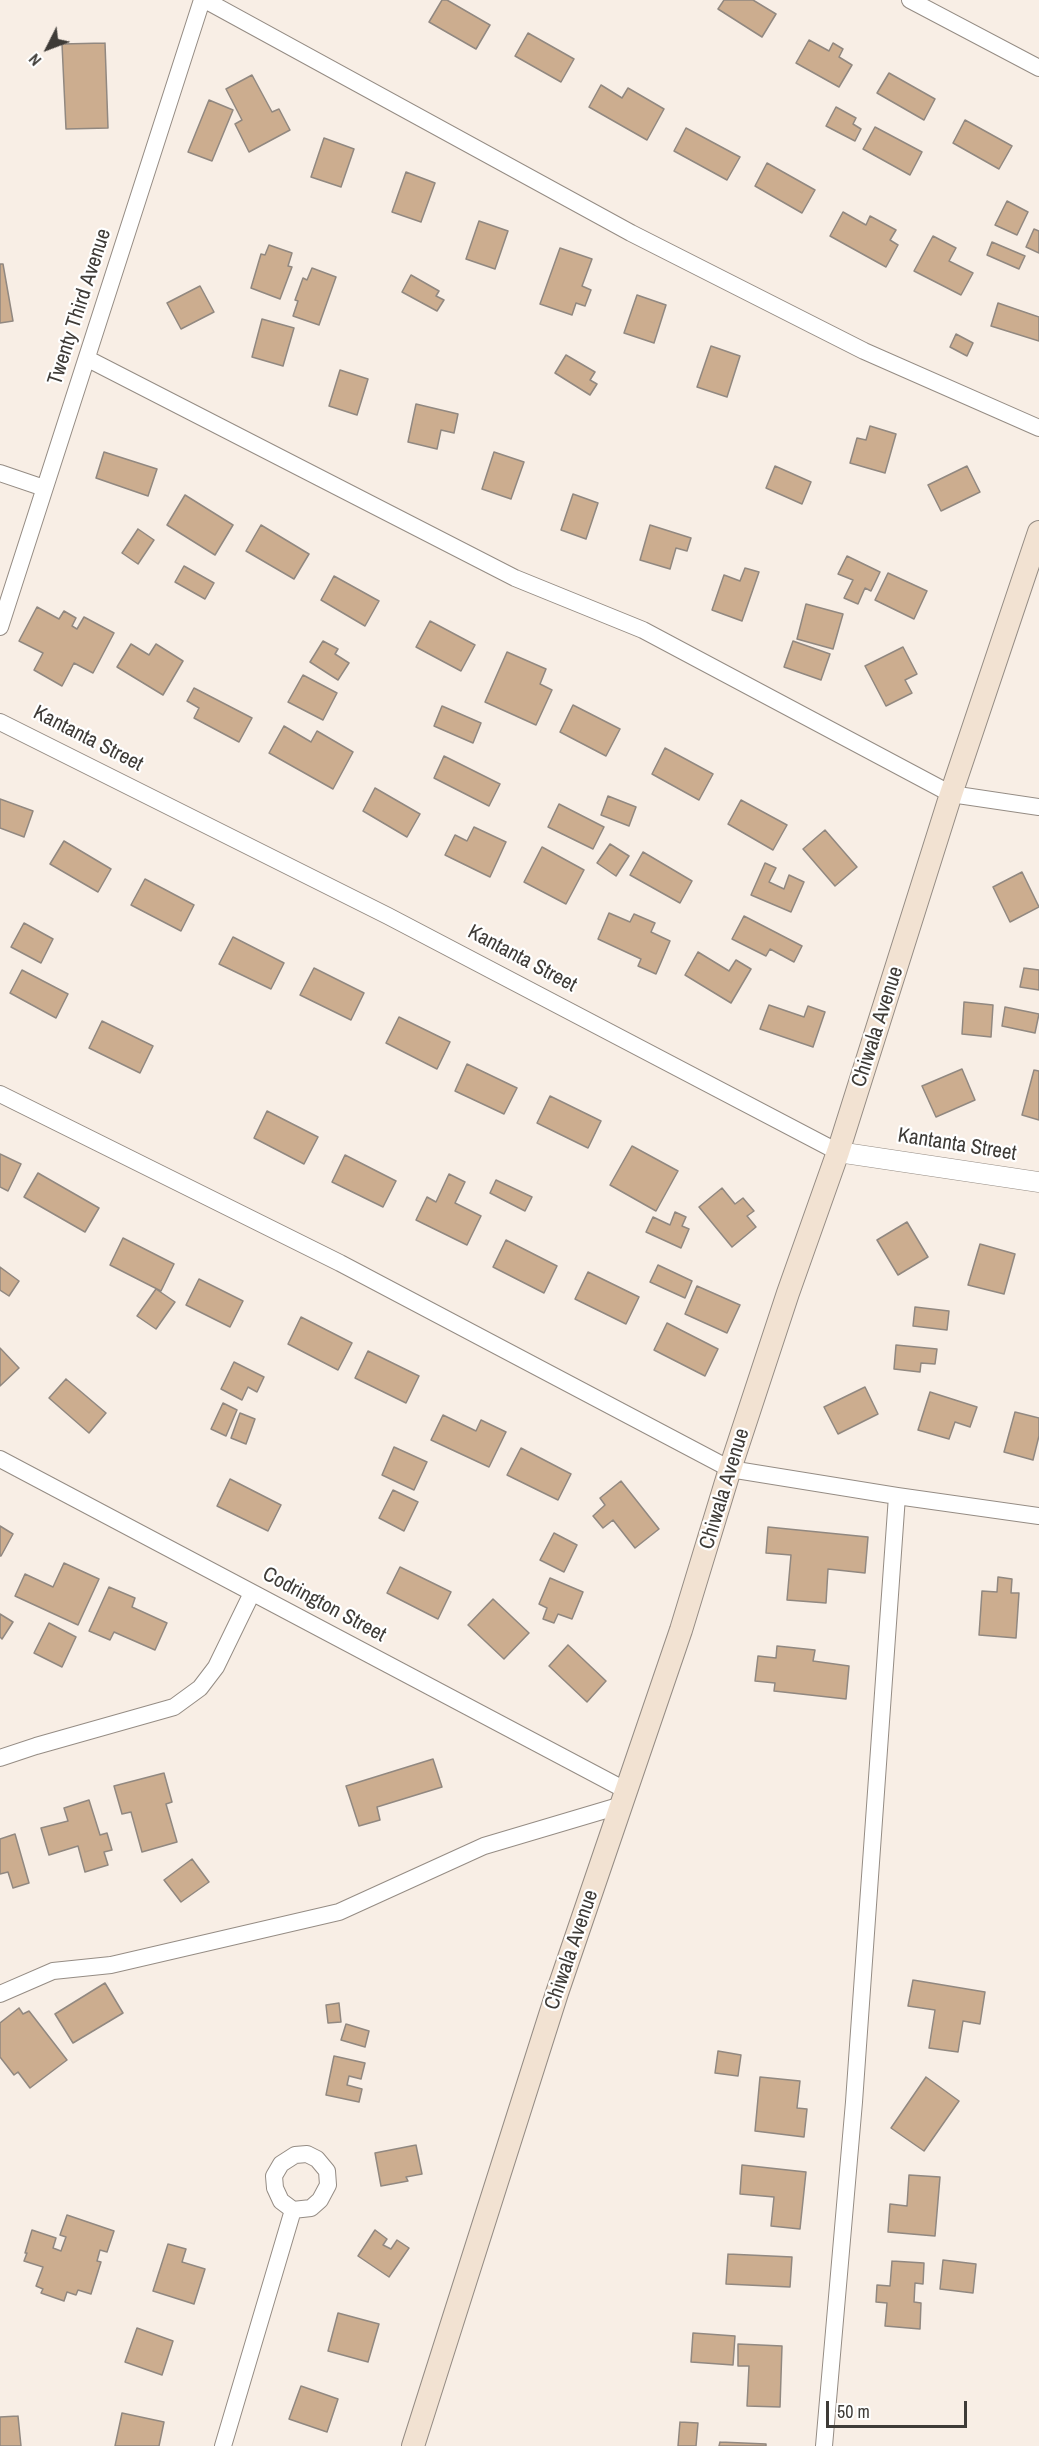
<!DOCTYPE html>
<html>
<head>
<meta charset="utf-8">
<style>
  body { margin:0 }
  #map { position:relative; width:1039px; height:2446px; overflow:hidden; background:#f8eee5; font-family:"Archivo Narrow",sans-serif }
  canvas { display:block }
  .north { position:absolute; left:18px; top:18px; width:60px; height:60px; -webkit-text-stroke:4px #fff; paint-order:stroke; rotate:228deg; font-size:16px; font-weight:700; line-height:24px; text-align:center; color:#3e3b37 }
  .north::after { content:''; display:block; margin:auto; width:21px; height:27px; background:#3e3b37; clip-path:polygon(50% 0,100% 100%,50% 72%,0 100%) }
  .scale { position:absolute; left:826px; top:2401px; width:141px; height:27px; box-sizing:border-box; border:3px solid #3e3b37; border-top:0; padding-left:8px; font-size:18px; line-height:21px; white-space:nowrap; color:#3e3b37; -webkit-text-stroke:4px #fff; paint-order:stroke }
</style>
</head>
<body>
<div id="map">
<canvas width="1039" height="2446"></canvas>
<div class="north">N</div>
<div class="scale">50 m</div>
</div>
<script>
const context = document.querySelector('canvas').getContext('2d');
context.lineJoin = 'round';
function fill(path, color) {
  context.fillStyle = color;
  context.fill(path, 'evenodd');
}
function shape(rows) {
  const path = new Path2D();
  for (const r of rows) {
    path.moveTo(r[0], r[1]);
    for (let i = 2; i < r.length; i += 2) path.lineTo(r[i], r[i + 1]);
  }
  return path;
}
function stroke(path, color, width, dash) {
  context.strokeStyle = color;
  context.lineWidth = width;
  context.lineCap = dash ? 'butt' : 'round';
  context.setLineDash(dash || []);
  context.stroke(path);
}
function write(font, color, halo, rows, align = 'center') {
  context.font = font + ' "Archivo Narrow",sans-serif';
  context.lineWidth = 4.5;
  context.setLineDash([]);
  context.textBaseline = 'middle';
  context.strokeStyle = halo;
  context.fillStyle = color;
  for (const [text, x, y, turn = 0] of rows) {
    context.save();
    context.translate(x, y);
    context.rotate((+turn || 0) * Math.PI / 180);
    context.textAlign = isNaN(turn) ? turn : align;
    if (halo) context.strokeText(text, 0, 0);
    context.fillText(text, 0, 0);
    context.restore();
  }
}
const building = shape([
  [442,0,447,0,490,25,476,49,429,22,442,0],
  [724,0,753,0,776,14,762,37,718,9,724,0],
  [528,33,574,59,561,82,515,56,528,33],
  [809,40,829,51,833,43,843,49,839,57,852,65,839,87,796,63,809,40],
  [105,43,108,128,66,129,62,44,105,43],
  [889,73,935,99,924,120,877,93,889,73],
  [252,75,272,112,279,109,290,130,249,152,235,124,242,120,226,89,252,75],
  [601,85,622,98,628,88,664,109,647,140,589,107,601,85],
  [209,100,233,110,212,161,188,152,209,100],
  [836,107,856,118,853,124,861,129,855,141,826,126,836,107],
  [965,120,1012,146,999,169,953,143,965,120],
  [875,127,922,152,910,175,863,149,875,127],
  [686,128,740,157,727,180,674,151,686,128],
  [324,138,354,149,341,187,311,177,324,138],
  [767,163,815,190,802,213,755,186,767,163],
  [406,172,435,183,421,222,392,212,406,172],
  [1007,201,1028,212,1017,235,995,225,1007,201],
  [843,212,866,225,870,216,896,230,890,240,898,245,886,267,830,236,843,212],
  [479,221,508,231,495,269,466,259,479,221],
  [1034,229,1039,231,1039,253,1026,247,1034,229],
  [933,236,956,248,949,261,973,273,961,295,914,271,933,236],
  [992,242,1025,256,1019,269,987,255,992,242],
  [269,245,292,253,288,266,292,267,280,299,251,288,261,254,265,255,269,245],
  [560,248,592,259,582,286,591,290,585,306,576,303,572,315,540,304,560,248],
  [0,264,3,264,13,321,0,323,0,264],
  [312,268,336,277,319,325,293,316,298,301,295,300,303,278,307,280,312,268],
  [411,275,439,291,436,296,444,300,437,311,402,292,411,275],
  [200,286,214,312,181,329,167,303,200,286],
  [637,295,666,305,654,343,624,333,637,295],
  [998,303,1039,317,1039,341,991,326,998,303],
  [262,319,294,328,283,366,252,357,262,319],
  [956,334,973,343,967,356,950,347,956,334],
  [711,346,740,356,727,397,697,387,711,346],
  [566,355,595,372,590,380,597,384,590,395,555,373,566,355],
  [340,370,368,379,357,415,329,406,340,370],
  [416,404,458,414,454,433,441,430,437,449,408,442,416,404],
  [870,426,896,434,885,473,850,463,857,438,866,440,870,426],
  [104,452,157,469,148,496,96,478,104,452],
  [494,452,524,462,511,499,482,489,494,452],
  [775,466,811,482,802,504,766,488,775,466],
  [967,466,980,492,941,511,928,485,967,466],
  [573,494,598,503,586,539,561,530,573,494],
  [185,495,233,525,215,555,167,525,185,495],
  [261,525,309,554,294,579,246,551,261,525],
  [650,525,691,538,687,551,676,548,670,569,640,560,650,525],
  [138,529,154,540,138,564,122,553,138,529],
  [847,556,880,572,871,591,865,588,858,604,844,598,853,580,838,574,847,556],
  [184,566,214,583,205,599,175,582,184,566],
  [745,568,759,572,742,621,712,610,724,575,740,581,745,568],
  [888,573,927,591,914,619,875,600,888,573],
  [334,576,379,601,365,626,321,600,334,576],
  [806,604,843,614,833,649,797,639,806,604],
  [37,607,59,619,64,611,76,618,72,626,77,629,84,617,114,633,93,673,74,663,62,686,34,670,43,653,19,641,37,607],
  [430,621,475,645,461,671,416,647,430,621],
  [323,641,338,649,335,654,349,663,338,680,310,662,323,641],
  [793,641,830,654,821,680,784,667,793,641],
  [131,644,149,655,156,644,183,661,163,695,117,667,131,644],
  [903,647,917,674,905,680,912,693,886,706,865,666,903,647],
  [507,652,546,669,540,684,552,690,536,725,485,702,507,652],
  [303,675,337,693,323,720,288,702,303,675],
  [194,688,252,718,239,742,194,718,199,708,187,701,194,688],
  [573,705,620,729,606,756,560,732,573,705],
  [442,706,481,723,473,743,434,726,442,706],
  [284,726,311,742,317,731,353,752,333,789,269,753,284,726],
  [665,748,713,774,699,800,652,774,665,748],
  [444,756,500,784,489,806,434,778,444,756],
  [375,788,420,814,407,837,363,811,375,788],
  [608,796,636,807,629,826,601,815,608,796],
  [0,799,33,811,24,837,0,828,0,799],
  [741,800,787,825,773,850,728,824,741,800],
  [559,804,604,827,593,849,548,827,559,804],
  [474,827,506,842,490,877,445,855,455,835,467,841,474,827],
  [825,830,857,867,835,886,803,849,825,830],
  [64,841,111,869,98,892,50,864,64,841],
  [610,844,629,856,616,876,597,863,610,844],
  [542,847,584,870,566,904,524,882,542,847],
  [643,852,692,881,680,903,630,875,643,852],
  [765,863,776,868,769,882,784,889,789,875,804,882,791,912,751,895,765,863],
  [1022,872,1039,907,1010,922,993,887,1022,872],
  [145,879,194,905,181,931,131,905,145,879],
  [609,913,630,922,634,914,655,923,651,932,670,941,656,974,638,966,641,959,598,939,609,913],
  [744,916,802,946,794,962,770,949,766,956,732,939,744,916],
  [24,923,53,939,41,963,11,947,24,923],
  [233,937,284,963,271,989,219,964,233,937],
  [698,952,729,971,736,960,751,969,731,1003,685,975,698,952],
  [314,968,364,993,351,1020,300,995,314,968],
  [1024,968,1039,970,1039,990,1020,987,1024,968],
  [22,970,68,994,56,1018,10,993,22,970],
  [964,1002,993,1005,991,1037,962,1034,964,1002],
  [769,1005,804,1017,808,1006,825,1012,813,1047,760,1029,769,1005],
  [1005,1007,1039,1014,1035,1033,1002,1026,1005,1007],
  [399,1017,450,1042,437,1069,386,1043,399,1017],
  [102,1021,153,1046,140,1073,89,1048,102,1021],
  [467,1064,517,1088,504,1114,455,1091,467,1064],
  [962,1069,975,1100,936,1117,922,1086,962,1069],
  [1034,1070,1039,1071,1039,1120,1022,1115,1034,1070],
  [550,1096,601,1121,588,1148,537,1123,550,1096],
  [267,1111,318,1137,304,1164,254,1138,267,1111],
  [632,1146,678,1171,656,1211,610,1185,632,1146],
  [0,1154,21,1164,8,1191,0,1187,0,1154],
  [345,1155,396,1181,383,1207,332,1182,345,1155],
  [38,1173,99,1208,85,1232,24,1197,38,1173],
  [449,1174,465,1182,455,1203,481,1216,467,1245,416,1220,427,1197,436,1202,449,1174],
  [496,1180,532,1197,525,1211,490,1193,496,1180],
  [722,1188,735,1204,743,1198,754,1211,747,1216,756,1227,732,1247,699,1207,722,1188],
  [675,1212,686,1217,682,1226,689,1229,681,1248,646,1232,653,1217,670,1225,675,1212],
  [907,1222,928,1257,898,1275,877,1240,907,1222],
  [123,1238,174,1264,161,1291,110,1265,123,1238],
  [506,1240,557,1266,544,1293,493,1267,506,1240],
  [980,1244,1015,1254,1004,1294,968,1285,980,1244],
  [658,1265,692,1281,685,1298,650,1282,658,1265],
  [0,1267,19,1281,9,1296,0,1290,0,1267],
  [588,1272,639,1297,626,1324,575,1299,588,1272],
  [199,1279,243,1301,230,1327,186,1305,199,1279],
  [697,1286,740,1305,727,1333,685,1314,697,1286],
  [156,1289,175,1302,156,1329,137,1316,156,1289],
  [915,1307,949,1311,947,1330,913,1326,915,1307],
  [301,1317,352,1343,338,1370,288,1344,301,1317],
  [667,1323,718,1349,705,1376,654,1350,667,1323],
  [896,1345,937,1349,935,1364,921,1363,920,1372,894,1369,896,1345],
  [0,1348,19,1368,0,1386,0,1348],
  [368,1351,419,1376,406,1403,355,1378,368,1351],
  [234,1362,264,1377,257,1392,248,1387,242,1400,221,1389,234,1362],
  [66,1379,106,1413,89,1433,49,1398,66,1379],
  [865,1387,878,1414,838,1434,824,1407,865,1387],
  [930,1392,977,1407,970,1427,955,1422,949,1439,918,1430,930,1392],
  [223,1403,237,1410,226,1436,211,1429,223,1403],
  [1015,1412,1039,1418,1039,1436,1033,1460,1004,1452,1015,1412],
  [240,1413,255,1419,246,1444,231,1438,240,1413],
  [443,1415,476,1431,481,1420,506,1432,489,1467,431,1440,443,1415],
  [394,1447,427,1462,414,1490,382,1475,394,1447],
  [521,1448,571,1474,558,1500,507,1475,521,1448],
  [230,1479,281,1505,268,1531,217,1506,230,1479],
  [621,1481,659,1529,635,1548,613,1520,603,1528,593,1516,605,1505,600,1498,621,1481],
  [393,1490,418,1502,404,1531,379,1518,393,1490],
  [0,1526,13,1534,1,1556,0,1556,0,1526],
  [768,1527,868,1537,865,1573,828,1569,826,1603,787,1600,791,1555,766,1553,768,1527],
  [554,1533,577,1545,564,1572,540,1560,554,1533],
  [64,1563,99,1579,78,1625,15,1596,25,1574,53,1587,64,1563],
  [400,1567,451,1592,438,1619,387,1593,400,1567],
  [998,1577,1012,1579,1011,1593,1019,1593,1016,1638,979,1635,982,1591,997,1592,998,1577],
  [550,1578,583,1592,572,1619,558,1614,554,1623,543,1619,547,1608,539,1604,550,1578],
  [109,1587,135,1598,132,1607,167,1623,155,1650,114,1632,110,1640,89,1631,109,1587],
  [493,1599,529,1633,504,1659,468,1625,493,1599],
  [0,1614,13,1622,2,1639,0,1637,0,1614],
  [49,1623,76,1637,62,1667,34,1653,49,1623],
  [568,1645,606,1681,587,1702,549,1666,568,1645],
  [777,1646,815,1650,813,1661,849,1666,846,1699,774,1691,775,1683,755,1681,758,1656,776,1658,777,1646],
  [433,1759,442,1787,377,1807,380,1820,359,1826,346,1786,433,1759],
  [164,1773,172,1802,166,1804,177,1842,142,1852,131,1812,122,1814,114,1786,164,1773],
  [89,1800,100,1835,107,1833,112,1850,104,1852,108,1865,85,1872,78,1846,49,1855,41,1828,68,1821,64,1808,89,1800],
  [15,1834,29,1883,13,1888,8,1872,0,1874,0,1839,15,1834],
  [192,1859,209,1882,181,1902,164,1880,192,1859],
  [913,1980,985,1992,980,2024,963,2021,958,2052,929,2048,935,2010,908,2006,913,1980],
  [105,1983,123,2013,73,2043,55,2014,105,1983],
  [339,2003,341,2022,328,2023,326,2005,339,2003],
  [19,2008,23,2014,29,2011,67,2060,30,2088,18,2072,14,2075,0,2057,0,2023,19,2008],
  [346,2024,369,2031,365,2047,341,2040,346,2024],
  [718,2051,741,2055,738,2076,715,2073,718,2051],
  [334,2056,365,2063,361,2079,349,2076,347,2085,362,2089,359,2102,326,2095,334,2056],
  [760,2077,800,2081,797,2108,807,2109,804,2137,755,2131,760,2077],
  [926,2077,959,2101,924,2151,891,2128,926,2077],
  [416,2145,422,2174,406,2177,408,2181,381,2186,375,2153,416,2145],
  [742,2165,806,2172,800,2229,771,2226,774,2197,740,2194,742,2165],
  [909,2175,940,2177,935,2236,888,2232,890,2204,907,2206,909,2175],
  [67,2215,114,2231,107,2252,100,2250,97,2261,101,2262,91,2294,78,2290,76,2295,67,2292,64,2301,41,2293,43,2289,36,2286,43,2267,24,2261,27,2253,25,2253,32,2230,56,2238,53,2248,61,2251,66,2237,60,2235,67,2215],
  [375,2230,387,2239,383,2245,391,2249,397,2240,409,2248,389,2277,358,2256,375,2230],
  [168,2244,186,2249,182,2262,205,2269,194,2304,153,2291,168,2244],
  [728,2254,792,2257,790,2287,726,2284,728,2254],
  [943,2260,976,2264,973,2293,940,2289,943,2260],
  [892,2261,924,2263,923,2284,915,2283,914,2302,921,2303,920,2329,885,2326,887,2303,876,2302,877,2285,890,2286,892,2261],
  [338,2313,379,2324,368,2362,328,2351,338,2313],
  [137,2328,173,2341,162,2375,125,2362,137,2328],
  [693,2333,735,2336,733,2365,691,2362,693,2333],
  [738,2344,782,2346,780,2407,747,2406,749,2366,738,2366,738,2344],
  [301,2386,338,2399,327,2432,289,2419,301,2386],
  [122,2413,164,2422,159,2446,115,2446,122,2413],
  [18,2416,21,2446,0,2446,0,2417,18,2416],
  [680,2422,698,2423,696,2446,678,2446,680,2422],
  [720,2442,766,2444,766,2446,719,2446,720,2442]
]);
const minor = shape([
  [205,0,631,233,864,351,1039,428],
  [910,0,1039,68],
  [88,359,515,578,643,630,951,794,1039,807],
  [0,473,44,488],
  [0,627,202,0],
  [0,722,388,916,838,1152],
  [0,1094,340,1263,730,1469,897,1496,1039,1516],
  [0,1459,627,1791],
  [0,1758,36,1746,174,1707,200,1688,216,1667,252,1593],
  [0,1994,53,1971,111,1965,339,1912,484,1846,622,1805],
  [307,2154,317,2159,327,2171,328,2185,320,2200,311,2208,293,2210,281,2201,275,2188,274,2176,281,2164,295,2155,307,2154],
  [223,2446,293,2210],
  [824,2446,854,2102,897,1496]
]);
const tertiary = shape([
  [838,1152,1039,1182]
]);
const secondary = shape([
  [413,2446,557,1993,681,1630,730,1469,788,1293,838,1152,951,794,1039,532]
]);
const streetNames = [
  ["Twenty Third Avenue",80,307,-72],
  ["Kantanta Street",88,739,27],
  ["Kantanta Street",522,959,28],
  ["Chiwala Avenue",878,1027,-72],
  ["Kantanta Street",957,1145,9],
  ["Chiwala Avenue",725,1489,-73],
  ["Codrington Street",324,1605,28],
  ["Chiwala Avenue",572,1950,-71]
];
fill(building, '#ccad8f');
stroke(building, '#918880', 1.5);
stroke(minor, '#958c84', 18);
stroke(tertiary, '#958c84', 21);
stroke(secondary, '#958c84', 24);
stroke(minor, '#fff', 16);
stroke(tertiary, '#fff', 20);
stroke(secondary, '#f2e2d2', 22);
write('21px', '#3e3b37', '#fff', streetNames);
</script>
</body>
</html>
